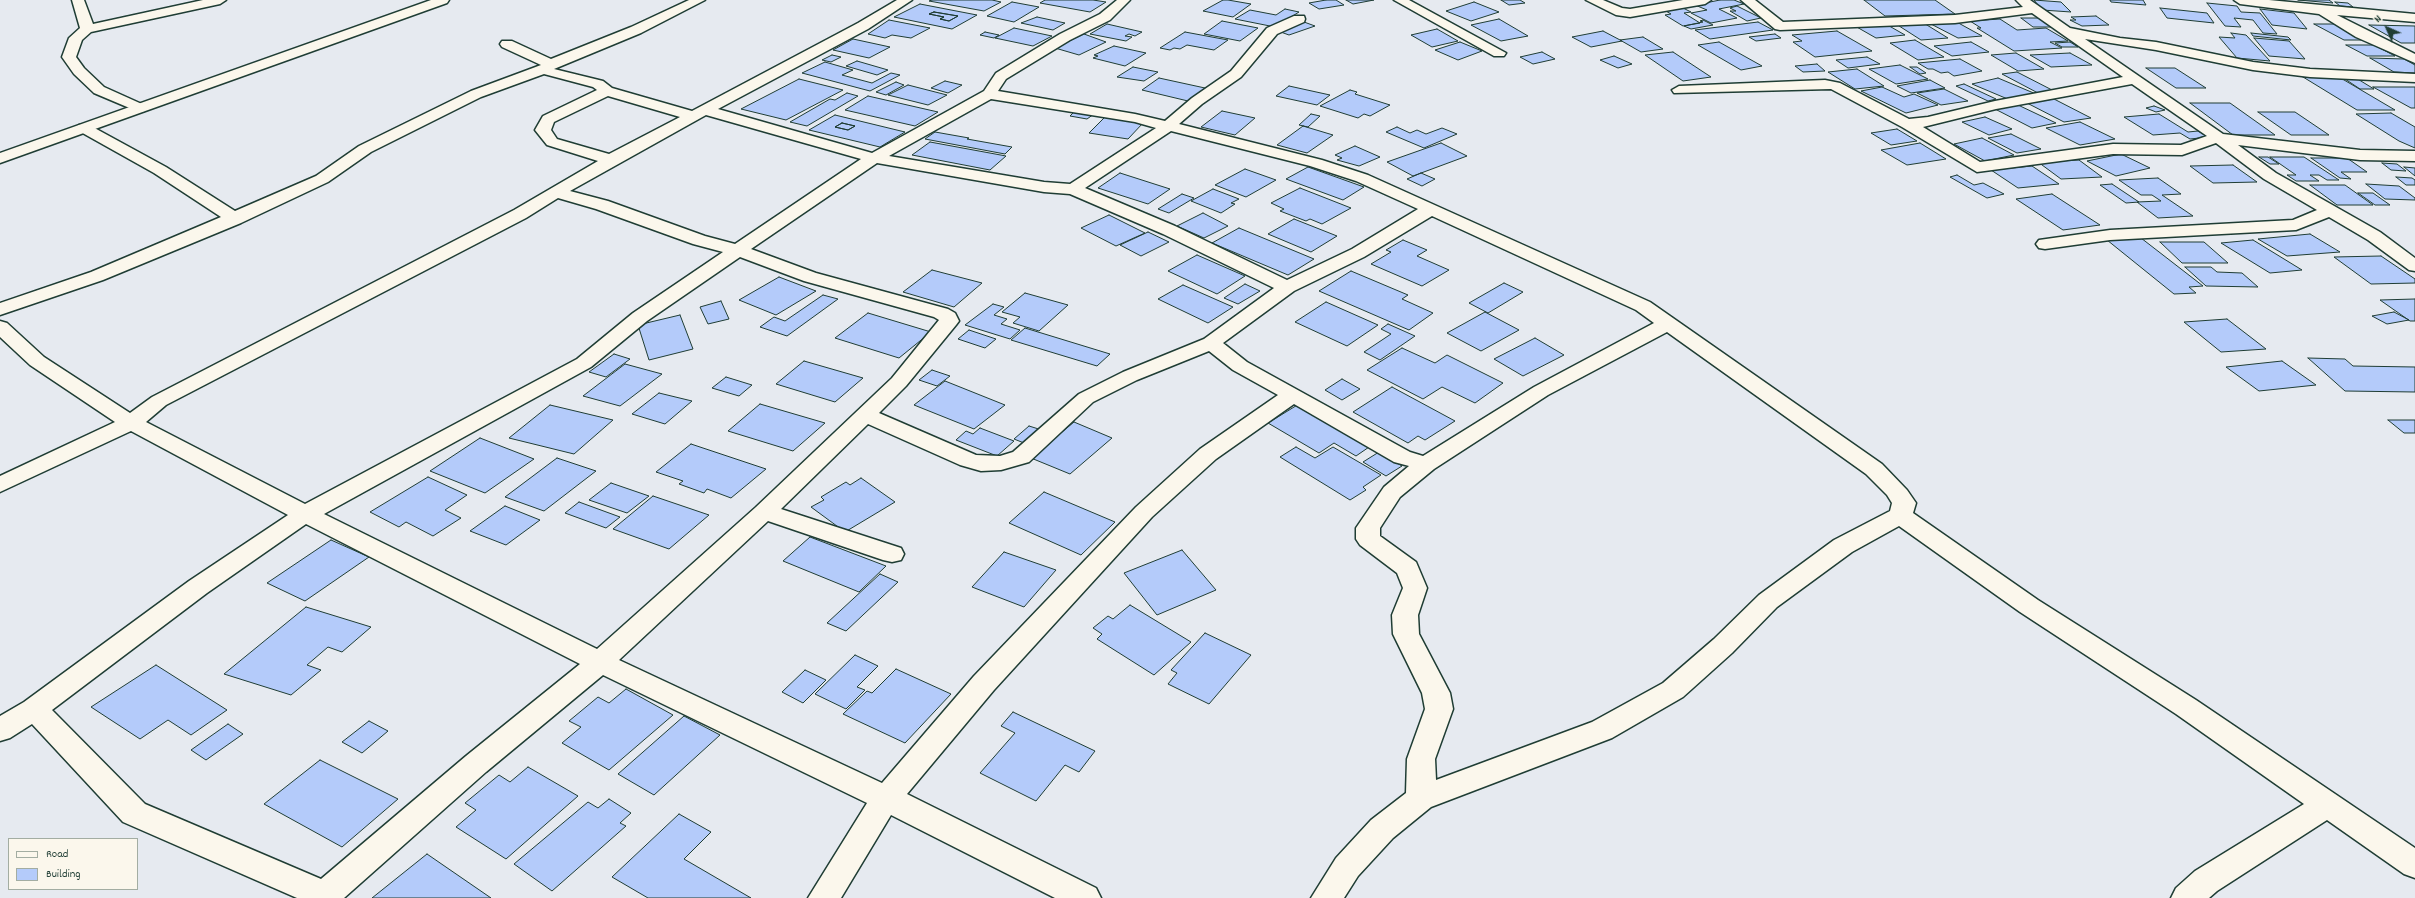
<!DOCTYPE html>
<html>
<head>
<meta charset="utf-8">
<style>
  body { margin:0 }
  #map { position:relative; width:2415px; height:898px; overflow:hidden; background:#e6eaf0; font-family:Dekko,sans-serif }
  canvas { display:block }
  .legend { position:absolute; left:8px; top:838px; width:130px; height:52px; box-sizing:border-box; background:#fbf7ec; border:1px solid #a3ada2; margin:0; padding:5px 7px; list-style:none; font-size:12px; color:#1f3d34 }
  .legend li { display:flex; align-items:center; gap:8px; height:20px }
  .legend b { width:20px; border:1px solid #a3ada2 }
  .north { position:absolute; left:2367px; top:8px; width:40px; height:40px; -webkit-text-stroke:3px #fbf7ec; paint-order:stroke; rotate:315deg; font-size:11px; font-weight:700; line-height:16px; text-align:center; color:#1f3d34 }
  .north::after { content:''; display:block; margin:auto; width:14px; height:18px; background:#1f3d34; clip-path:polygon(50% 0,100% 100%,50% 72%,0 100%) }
</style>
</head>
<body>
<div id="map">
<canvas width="2415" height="898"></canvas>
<ul class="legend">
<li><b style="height:5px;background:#fbf7ec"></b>Road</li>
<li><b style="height:11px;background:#b4cbfa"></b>Building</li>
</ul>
<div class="north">N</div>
</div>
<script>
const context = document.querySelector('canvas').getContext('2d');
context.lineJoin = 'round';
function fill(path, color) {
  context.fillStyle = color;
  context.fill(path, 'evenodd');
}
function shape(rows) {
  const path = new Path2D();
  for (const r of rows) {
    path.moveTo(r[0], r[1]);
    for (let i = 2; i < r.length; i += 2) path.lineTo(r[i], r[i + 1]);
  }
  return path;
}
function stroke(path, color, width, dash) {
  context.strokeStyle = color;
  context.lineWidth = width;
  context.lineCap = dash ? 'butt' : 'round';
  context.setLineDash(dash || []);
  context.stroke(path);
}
const building = shape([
  [932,0,992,0,1001,2,984,11,929,1,932,0],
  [1045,0,1093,0,1106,2,1090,12,1040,3,1045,0],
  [1223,0,1228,0,1251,4,1233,17,1203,11,1223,0],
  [1326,0,1336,0,1344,5,1319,9,1309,3,1326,0],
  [1346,0,1374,0,1353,4,1346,0],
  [1501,0,1520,0,1525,3,1509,5,1501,0],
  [1720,0,1734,0,1744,4,1719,9,1737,18,1711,23,1691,13,1707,10,1695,5,1720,0],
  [1864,0,1935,0,1955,14,1885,16,1864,0],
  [2034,0,2061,2,2071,12,2042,10,2034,0],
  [2110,0,2143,0,2146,5,2111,2,2110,0],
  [2298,0,2329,0,2333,3,2298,0],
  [1012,2,1039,7,1014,22,987,16,1012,2],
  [1474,2,1499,12,1471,21,1446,11,1474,2],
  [2335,2,2348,3,2353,7,2340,6,2335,2],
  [2207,3,2237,6,2241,12,2260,13,2277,34,2263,33,2253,20,2234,18,2241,27,2225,26,2207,3],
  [920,4,977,15,952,29,894,17,920,4],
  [934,12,958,16,949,21,940,19,944,17,929,14,934,12],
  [1737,6,1761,18,1747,21,1730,11,1736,11,1730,8,1737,6],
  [1681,7,1691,12,1684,13,1700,23,1683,26,1665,15,1671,14,1664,10,1681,7],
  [2160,8,2207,13,2214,23,2167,18,2160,8],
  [1285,9,1299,12,1275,27,1235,19,1250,10,1276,15,1285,9],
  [2260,9,2294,13,2307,29,2272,25,2260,9],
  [934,12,958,16,949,21,940,19,944,17,929,14,934,12],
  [2096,16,2109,25,2082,26,2070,20,2076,20,2071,17,2096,16],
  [1037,17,1065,23,1053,30,1021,23,1037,17],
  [2021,18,2042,18,2054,27,2033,27,2021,18],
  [1499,19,1528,36,1501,41,1471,25,1499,19],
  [2000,19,2017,30,2046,28,2068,41,2050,42,2062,48,2014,51,1977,28,1981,28,1970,21,2000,19],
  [889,20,930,28,911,38,892,35,885,38,868,34,889,20],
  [1703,20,1713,25,1691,29,1684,26,1703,22,1700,21,1703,20],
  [1953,20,1982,36,1958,38,1929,23,1953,20],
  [1222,21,1258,28,1240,41,1204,34,1222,21],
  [1304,22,1315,26,1289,35,1278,31,1304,22],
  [1758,22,1773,30,1710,39,1695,30,1758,22],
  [1922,22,1948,38,1921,40,1896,24,1922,22],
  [1884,23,1905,35,1876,38,1855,26,1884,23],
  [1107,24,1142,32,1135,36,1129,34,1125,36,1132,37,1126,41,1090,34,1107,24],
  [2314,24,2334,24,2364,40,2344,40,2314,24],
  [2369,25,2415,26,2415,43,2401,43,2369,25],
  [1014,28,1052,36,1033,46,995,38,1014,28],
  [1437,29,1458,41,1432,47,1411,35,1437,29],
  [1603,31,1622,41,1591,47,1572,37,1603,31],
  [1837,31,1872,51,1815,57,1793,42,1802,41,1792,35,1837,31],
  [985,32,999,35,994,38,980,35,985,32],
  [1185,32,1228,40,1214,50,1187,45,1180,49,1174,48,1170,50,1160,48,1185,32],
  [2231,33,2246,35,2270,61,2237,58,2219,37,2235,38,2231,33],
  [2251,33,2288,37,2291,40,2253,36,2251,33],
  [1084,34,1106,42,1079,55,1055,48,1084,34],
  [1775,34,1781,38,1756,41,1749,37,1775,34],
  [1643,37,1663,49,1641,52,1620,40,1643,37],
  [2254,38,2289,41,2305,59,2269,56,2254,38],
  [853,39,890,47,869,58,833,50,853,39],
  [1915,40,1944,57,1918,60,1890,43,1915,40],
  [1460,42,1482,51,1458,60,1435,50,1460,42],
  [1719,42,1762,66,1741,70,1698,45,1719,42],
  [1971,42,1989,52,1952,56,1934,46,1971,42],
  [2070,42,2078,47,2062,47,2055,43,2070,42],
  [2346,45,2374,45,2395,56,2367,56,2346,45],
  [1114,46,1146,53,1125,66,1093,58,1098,56,1094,55,1114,46],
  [1542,52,1555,59,1533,64,1520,57,1542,52],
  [1673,52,1711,77,1683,81,1645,55,1673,52],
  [2016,53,2044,69,2018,71,1991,55,2016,53],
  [2070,53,2092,65,2051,67,2030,55,2070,53],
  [832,55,841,57,831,62,822,60,832,55],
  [1614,56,1632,64,1618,68,1600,60,1614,56],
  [1867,57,1880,64,1848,68,1836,60,1867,57],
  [2370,58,2404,59,2415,65,2415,73,2394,72,2370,58],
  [1960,59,1982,71,1954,76,1948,72,1941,73,1933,69,1928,69,1918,63,1960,59],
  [857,61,888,70,877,75,846,66,857,61],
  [825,62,853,70,842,75,872,83,891,73,900,75,870,91,802,73,825,62],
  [1817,64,1825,71,1803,72,1795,66,1817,64],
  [1900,65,1928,79,1896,84,1869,69,1900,65],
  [1133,67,1158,72,1144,81,1117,77,1133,67],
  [1910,67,1917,67,1926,73,1920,74,1910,67],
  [2146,68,2175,68,2206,88,2176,88,2146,68],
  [1857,69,1884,86,1855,89,1828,72,1857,69],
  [2017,72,2054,91,2038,93,2002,74,2017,72],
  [2303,77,2339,77,2395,110,2357,110,2303,77],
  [2342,77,2356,78,2374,89,2360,89,2342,77],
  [1159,78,1205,88,1188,101,1142,90,1159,78],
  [1998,78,2036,94,2010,100,1972,84,1998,78],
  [799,79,843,90,786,120,741,109,799,79],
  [1930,80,1945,88,1911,93,1897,86,1930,80],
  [945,81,962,85,948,93,931,88,945,81],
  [896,82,904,85,886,95,876,92,896,82],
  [1964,84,1996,99,1988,101,1956,86,1964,84],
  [908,85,947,95,928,105,888,95,908,85],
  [1289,86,1330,95,1317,105,1276,96,1289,86],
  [1882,87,1904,97,1914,94,1938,105,1906,113,1861,91,1882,87],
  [2373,87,2415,87,2415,108,2411,108,2373,87],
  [1944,89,1968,101,1941,105,1917,93,1944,89],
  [1350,90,1357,92,1355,94,1390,105,1370,116,1364,114,1358,118,1320,106,1350,90],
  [847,93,858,96,807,126,790,122,830,99,835,100,847,93],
  [868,96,938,112,915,126,845,110,868,96],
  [2054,99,2091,118,2064,122,2027,103,2054,99],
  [2190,103,2230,103,2275,135,2233,135,2190,103],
  [2018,105,2056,123,2032,128,1995,109,2018,105],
  [2154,106,2165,110,2156,112,2146,108,2154,106],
  [1076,110,1094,114,1087,119,1070,116,1076,110],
  [1222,111,1255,118,1235,135,1201,127,1222,111],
  [2258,112,2295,112,2329,135,2291,135,2258,112],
  [2391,113,2415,127,2415,148,2399,141,2356,114,2391,113],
  [1311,114,1320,116,1308,127,1299,125,1311,114],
  [2159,114,2188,132,2198,131,2209,137,2190,139,2180,133,2153,135,2124,117,2159,114],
  [835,115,905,132,880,147,809,130,835,115],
  [842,123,855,126,848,130,835,127,842,123],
  [1105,117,1143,123,1128,139,1089,133,1105,117],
  [1985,117,2012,129,1989,135,1962,122,1985,117],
  [2080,122,2115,139,2080,145,2046,128,2080,122],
  [842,123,855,126,848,130,835,127,842,123],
  [1303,126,1333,135,1307,153,1277,145,1303,126],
  [1397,127,1410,133,1417,130,1426,134,1442,128,1457,134,1424,148,1386,132,1397,127],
  [1897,129,1917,141,1891,145,1871,133,1897,129],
  [935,132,969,138,967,139,1012,147,1005,154,925,139,935,132],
  [2011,134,2041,149,2017,153,1988,138,2011,134],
  [1982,138,2014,155,1985,161,1954,144,1982,138],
  [930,142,1006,156,990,170,912,155,930,142],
  [1441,143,1467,156,1413,176,1387,162,1441,143],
  [1920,143,1946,159,1907,165,1881,150,1920,143],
  [1355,146,1380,157,1359,166,1337,160,1342,158,1335,155,1355,146],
  [2121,154,2150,168,2116,176,2087,161,2121,154],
  [2259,157,2268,157,2279,164,2270,164,2259,157],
  [2270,157,2304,157,2339,180,2327,180,2319,175,2310,175,2319,181,2296,181,2287,175,2296,175,2270,157],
  [2311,158,2347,158,2367,172,2341,172,2351,179,2340,178,2311,158],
  [2079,160,2102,177,2061,179,2038,162,2079,160],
  [2382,163,2397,164,2406,171,2391,170,2382,163],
  [2233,165,2257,182,2213,183,2190,166,2233,165],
  [2032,166,2059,184,2018,188,1991,170,2032,166],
  [1308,167,1364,187,1343,200,1286,179,1308,167],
  [2404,167,2415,168,2415,176,2404,167],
  [1245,169,1276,180,1246,197,1215,185,1245,169],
  [1120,173,1170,189,1148,204,1098,188,1120,173],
  [1421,173,1435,179,1422,186,1407,179,1421,173],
  [1957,175,1974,185,1983,183,2004,194,1987,198,1950,177,1957,175],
  [2396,177,2412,178,2415,180,2415,185,2406,185,2396,177],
  [2158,178,2181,194,2162,195,2193,216,2158,218,2137,202,2161,201,2152,195,2141,195,2119,180,2158,178],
  [2112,184,2139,202,2126,203,2100,185,2112,184],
  [2366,184,2399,186,2415,198,2415,200,2385,199,2366,184],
  [2310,185,2345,185,2373,205,2337,205,2310,185],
  [1300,188,1351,208,1322,224,1310,219,1306,221,1280,211,1284,209,1271,203,1300,188],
  [1213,189,1239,199,1231,203,1235,204,1221,213,1191,201,1213,189],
  [2358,193,2373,193,2390,205,2375,205,2358,193],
  [1182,194,1194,198,1169,213,1158,209,1182,194],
  [2052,194,2100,225,2063,230,2016,199,2052,194],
  [1203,213,1228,226,1204,238,1177,226,1203,213],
  [1109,215,1145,233,1116,246,1081,228,1109,215],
  [1294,219,1337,236,1311,252,1268,234,1294,219],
  [1239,228,1314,259,1288,275,1212,243,1239,228],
  [1148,232,1169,242,1141,256,1120,245,1148,232],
  [2310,234,2340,252,2287,256,2258,239,2310,234],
  [2141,238,2203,286,2189,287,2196,293,2174,294,2107,240,2141,238],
  [1403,240,1427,250,1417,256,1449,270,1422,286,1371,264,1391,252,1386,250,1403,240],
  [2253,240,2302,270,2270,273,2221,243,2253,240],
  [2160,242,2204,242,2228,263,2182,263,2160,242],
  [1197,255,1245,276,1217,294,1168,271,1197,255],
  [2381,256,2415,279,2415,283,2371,284,2334,257,2381,256],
  [2185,267,2211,267,2217,272,2242,273,2258,287,2206,286,2185,267],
  [932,270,982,283,954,307,903,292,932,270],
  [1351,271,1408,295,1402,299,1433,313,1409,330,1319,291,1351,271],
  [779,277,816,291,776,315,739,300,779,277],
  [1504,283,1523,292,1488,313,1469,303,1504,283],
  [1245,284,1260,291,1238,304,1224,298,1245,284],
  [1183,285,1233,307,1208,323,1158,299,1183,285],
  [1025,293,1068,305,1039,331,1013,323,1020,317,1002,312,1025,293],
  [823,295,838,299,787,336,760,327,774,317,785,321,823,295],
  [2415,299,2415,321,2410,321,2380,300,2415,299],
  [721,301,729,319,708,324,700,307,721,301],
  [1326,302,1378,325,1347,346,1295,322,1326,302],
  [993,304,1004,307,994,315,1007,319,1001,324,1020,330,1010,339,965,325,993,304],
  [1485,312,1519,330,1481,351,1447,333,1485,312],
  [2394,312,2409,320,2387,324,2372,316,2394,312],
  [868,313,931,332,899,358,835,338,868,313],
  [680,315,693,349,649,360,638,325,680,315],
  [2227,319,2266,349,2221,352,2184,322,2227,319],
  [1388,324,1415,336,1380,360,1364,352,1391,334,1381,329,1388,324],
  [1025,328,1110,354,1097,366,1011,340,1025,328],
  [969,330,996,339,985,348,958,339,969,330],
  [1535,338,1564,355,1523,376,1494,359,1535,338],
  [1402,348,1435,363,1447,355,1503,383,1475,403,1442,387,1423,399,1367,370,1402,348],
  [614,354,630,359,606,377,589,372,614,354],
  [2308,358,2345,359,2353,366,2415,367,2415,392,2345,391,2308,358],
  [804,361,863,378,835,402,776,384,804,361],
  [2282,361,2316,385,2259,391,2226,367,2282,361],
  [625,364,662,374,620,406,583,396,625,364],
  [932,370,950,376,937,386,919,380,932,370],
  [726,377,752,385,739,396,712,388,726,377],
  [1342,379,1360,389,1342,400,1325,390,1342,379],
  [945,381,1005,405,974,429,914,405,945,381],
  [1392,387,1455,421,1425,440,1418,436,1408,443,1353,412,1392,387],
  [659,393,692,401,665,424,632,414,659,393],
  [760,404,825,423,793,451,728,431,760,404],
  [1299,404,1372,445,1356,456,1334,443,1319,453,1268,423,1299,404],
  [550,405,613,420,574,454,509,438,550,405],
  [2388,420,2415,420,2415,433,2404,433,2388,420],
  [1074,422,1112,438,1070,474,1031,458,1074,422],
  [1029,426,1045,431,1029,445,1014,439,1029,426],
  [980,428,1014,441,997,456,956,440,966,431,973,434,980,428],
  [480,438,534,459,485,493,430,471,480,438],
  [691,444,766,469,731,498,707,489,704,493,679,484,683,481,656,472,691,444],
  [1296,447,1315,458,1333,447,1381,475,1363,487,1366,490,1350,500,1280,457,1296,447],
  [1379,452,1402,466,1386,476,1363,462,1379,452],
  [557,458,596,471,544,511,505,497,557,458],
  [428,477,467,495,445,510,461,518,433,536,406,522,399,527,370,512,428,477],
  [861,478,895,502,845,532,811,507,824,500,821,497,846,482,850,485,861,478],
  [611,483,649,496,627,513,589,500,611,483],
  [1044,492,1115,522,1081,555,1009,523,1044,492],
  [653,496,709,515,669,549,613,529,653,496],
  [579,502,620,517,606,528,565,513,579,502],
  [505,506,540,520,506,545,470,531,505,506],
  [810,537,886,566,859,592,783,561,810,537],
  [331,540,369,557,305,601,267,583,331,540],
  [1182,550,1216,590,1157,615,1124,573,1182,550],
  [1004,552,1056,570,1024,607,972,587,1004,552],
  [880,574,898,582,846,631,827,623,880,574],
  [1130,605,1191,642,1154,675,1097,639,1102,634,1093,628,1108,616,1113,619,1130,605],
  [306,607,371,627,342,652,328,647,307,665,321,670,291,695,224,674,306,607],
  [1205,633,1251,655,1209,704,1168,684,1177,673,1171,670,1205,633],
  [855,655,878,666,857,687,865,690,846,709,815,694,855,655],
  [156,665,227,710,191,735,168,720,140,739,91,707,156,665],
  [896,669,951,694,905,743,843,714,867,691,872,693,896,669],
  [805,670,826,680,803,703,782,692,805,670],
  [626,689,673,715,609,770,562,743,581,727,569,721,598,697,609,703,626,689],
  [1013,712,1095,751,1079,772,1065,765,1036,801,980,773,1015,733,1001,726,1013,712],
  [684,716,720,735,654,795,618,774,684,716],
  [369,721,388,731,362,753,342,742,369,721],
  [228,724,243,734,206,760,191,750,228,724],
  [320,760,398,799,342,847,264,804,320,760],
  [528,767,578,796,506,859,456,827,476,810,465,803,499,775,510,782,528,767],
  [609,799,631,813,620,823,626,826,552,891,514,864,588,802,598,808,609,799],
  [679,814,711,832,684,859,751,898,648,898,612,877,679,814],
  [427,854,491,898,372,898,427,854]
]);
const minor = shape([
  [72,0,84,0,93,24,203,0,226,0,220,4,91,32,82,40,76,57,84,68,104,87,144,105,146,108,144,111,139,112,94,93,74,74,62,57,69,38,80,28,72,0],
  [689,0,705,0,641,33,554,69,603,81,612,88,692,111,858,23,897,0,912,0,868,29,718,109,872,153,984,91,996,73,1060,34,1100,14,1117,0,1130,0,1110,20,1070,40,1006,79,998,91,1135,114,1165,121,1192,98,1231,71,1267,28,1294,16,1304,16,1305,19,1304,22,1277,34,1241,77,1202,104,1179,124,1322,160,1368,175,1650,302,1882,464,1907,490,1916,503,1913,513,2038,600,2196,700,2415,848,2415,878,2404,874,2327,820,2217,891,2209,898,2171,898,2176,888,2195,871,2304,804,2176,714,2020,612,1899,526,1852,552,1777,607,1732,653,1683,697,1612,738,1431,807,1393,838,1358,876,1344,898,1311,898,1336,858,1371,820,1406,793,1407,759,1425,709,1422,693,1393,634,1392,615,1403,588,1397,573,1360,545,1356,539,1356,528,1384,487,1409,466,1394,462,1294,404,1216,459,1152,517,994,690,907,794,1096,888,1101,898,1055,898,891,815,841,898,808,898,867,803,603,675,486,772,344,898,297,898,123,822,32,724,10,738,0,741,0,716,24,702,189,581,288,515,131,431,0,492,0,476,115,422,30,365,0,337,0,321,7,323,44,357,130,413,152,397,514,210,598,161,547,145,535,130,543,116,597,90,593,87,544,74,481,97,371,152,328,182,241,223,103,280,0,315,0,303,91,272,221,217,154,173,79,131,76,128,79,125,89,125,166,167,235,211,316,176,359,146,471,91,541,65,502,47,500,44,502,41,512,41,551,59,631,27,689,0],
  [608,96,680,117,609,154,557,139,551,130,554,122,608,96],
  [991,99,1135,122,1156,128,1070,184,1044,182,889,156,991,99],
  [706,115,861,159,735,244,705,236,608,201,570,191,706,115],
  [1171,131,1310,166,1356,181,1418,209,1352,249,1287,280,1175,226,1085,188,1171,131],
  [877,163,1044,192,1070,194,1163,234,1274,288,1204,339,1123,372,1079,394,1013,452,1000,456,976,455,879,413,906,386,956,325,959,321,955,313,948,309,816,273,751,249,877,163],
  [558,198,596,209,693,244,723,252,633,313,577,359,305,504,146,422,166,405,526,218,558,198],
  [1432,216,1636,310,1654,323,1534,387,1423,456,1410,452,1247,362,1223,343,1294,291,1364,257,1432,216],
  [740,257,804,281,934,317,939,320,892,378,756,507,597,649,324,514,591,367,647,321,740,257],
  [1667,332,1866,474,1887,495,1892,503,1890,511,1834,540,1759,595,1714,639,1663,683,1592,722,1436,780,1435,759,1453,709,1450,693,1419,634,1418,615,1427,588,1416,562,1380,536,1380,528,1400,497,1434,469,1548,395,1667,332],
  [1209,351,1233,370,1278,395,1200,449,1136,507,974,676,882,783,619,660,768,521,883,560,892,562,901,560,904,554,901,548,781,509,868,424,960,465,981,471,1001,470,1029,462,1093,402,1137,380,1209,351],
  [306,524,580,664,466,756,321,879,145,804,52,710,207,593,306,524],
  [1394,0,1409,0,1506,53,1504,56,1494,56,1394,0],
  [1586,0,1603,0,1622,8,1630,9,1683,0,1711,0,1705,4,1630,17,1616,15,1586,0],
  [1741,0,1755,0,1783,22,1955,15,2023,7,2016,0,2030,0,2070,28,2120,38,2156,42,2253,62,2310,69,2415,74,2415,82,2310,77,2253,70,2156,50,2085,39,2223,134,2360,150,2415,151,2415,161,2360,160,2238,145,2276,173,2380,232,2415,258,2415,271,2409,270,2368,240,2329,217,2296,230,2110,240,2045,249,2039,248,2036,244,2039,240,2110,230,2293,220,2317,210,2264,179,2216,143,2182,155,2113,154,1977,172,1902,127,1831,89,1674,93,1672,90,1679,86,1825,80,1840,83,1909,119,1928,117,1995,101,2123,77,2032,13,1955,23,1780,30,1775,29,1741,0],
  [2132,84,2207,136,2181,145,2113,144,1980,162,1923,127,1996,109,2132,84],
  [2234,0,2269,0,2415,14,2415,22,2337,15,2415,54,2415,63,2356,37,2319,14,2240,4,2234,0]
]);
const secondary = shape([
  [431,0,449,0,447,3,0,163,0,153,431,0]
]);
fill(building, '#b4cbfa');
stroke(building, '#1f3d34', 1);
stroke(minor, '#1f3d34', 3);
stroke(secondary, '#1f3d34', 3);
fill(minor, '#fbf7ec');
fill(secondary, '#fbf7ec');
</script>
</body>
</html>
